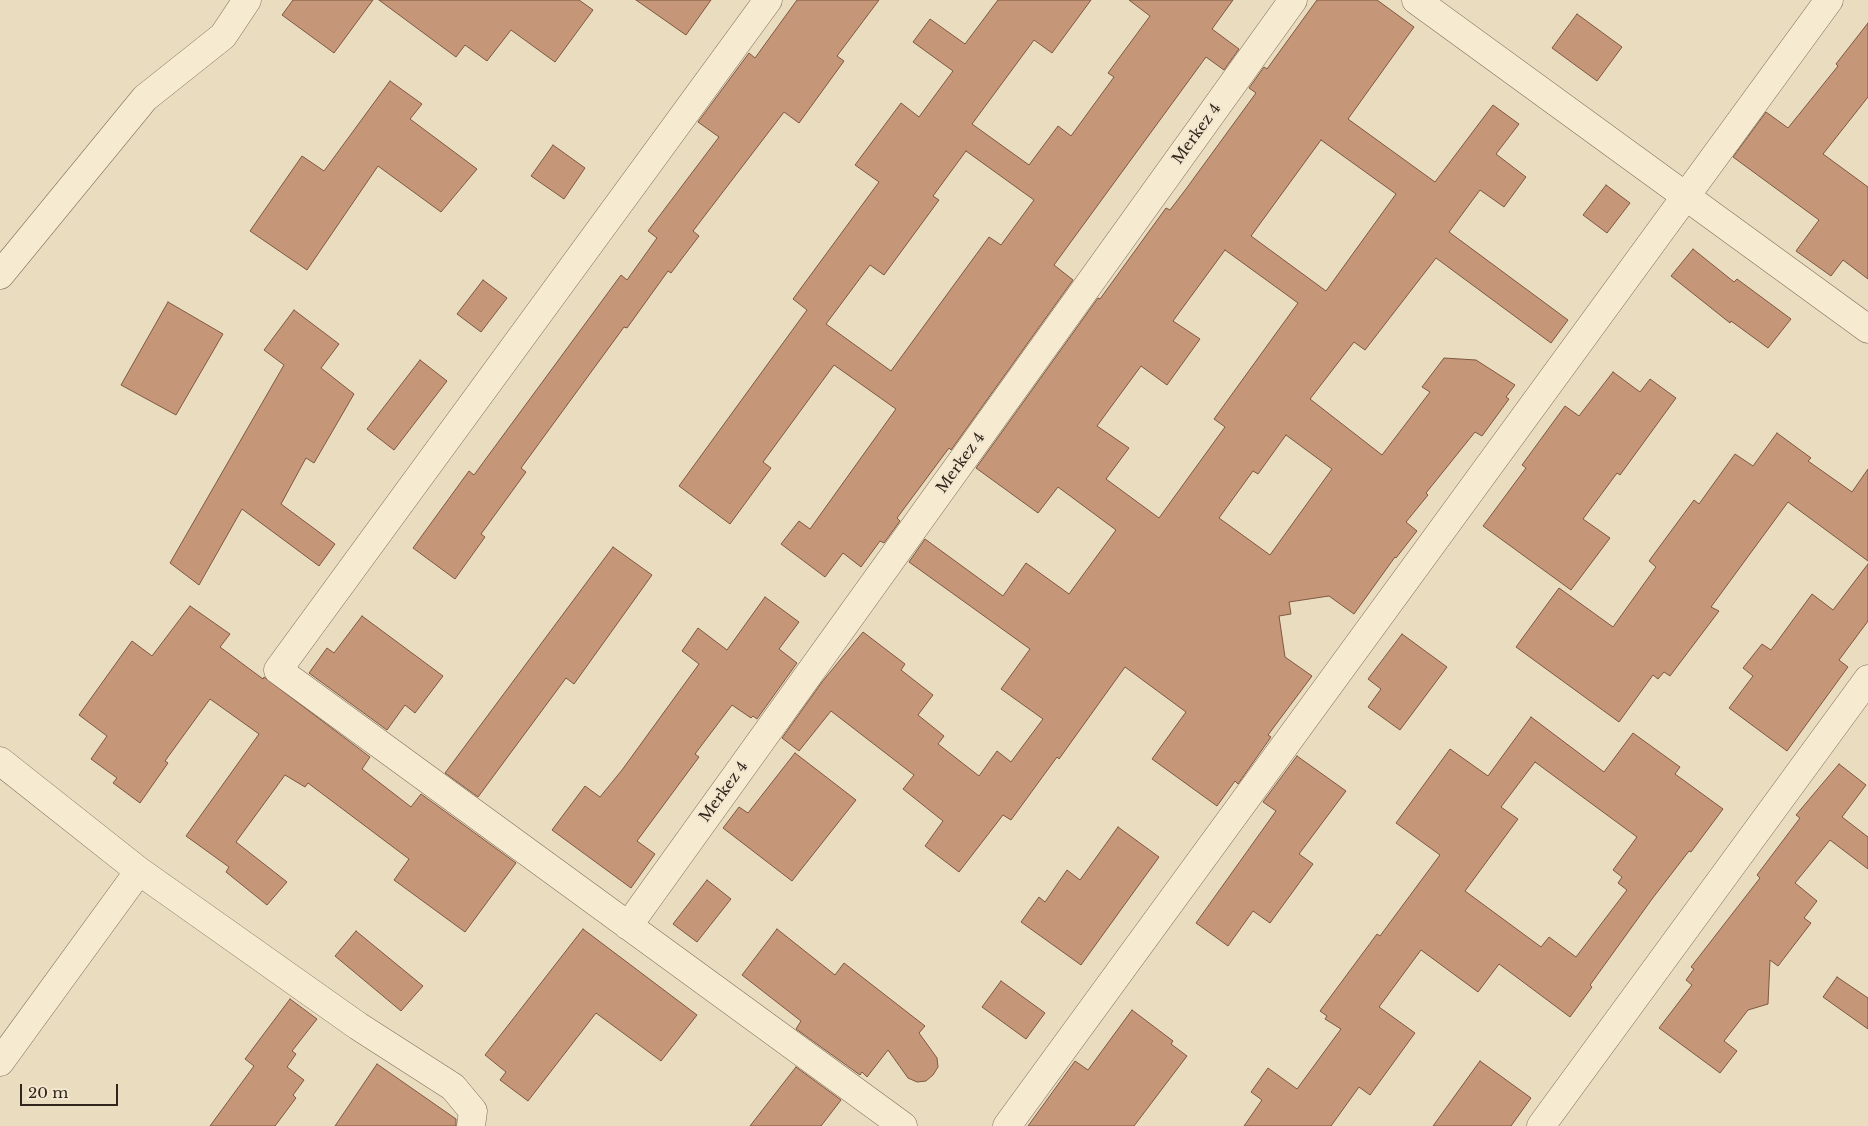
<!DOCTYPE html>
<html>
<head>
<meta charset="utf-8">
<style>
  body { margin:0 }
  #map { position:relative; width:1868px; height:1126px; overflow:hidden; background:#eadcbf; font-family:"Libre Baskerville",serif }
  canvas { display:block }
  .scale { position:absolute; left:20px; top:1084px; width:98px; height:22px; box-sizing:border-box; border:2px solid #32261c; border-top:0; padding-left:6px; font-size:15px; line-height:18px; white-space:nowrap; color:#32261c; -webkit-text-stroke:4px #f2e7ce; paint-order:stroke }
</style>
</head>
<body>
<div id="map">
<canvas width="1868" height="1126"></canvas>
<div class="scale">20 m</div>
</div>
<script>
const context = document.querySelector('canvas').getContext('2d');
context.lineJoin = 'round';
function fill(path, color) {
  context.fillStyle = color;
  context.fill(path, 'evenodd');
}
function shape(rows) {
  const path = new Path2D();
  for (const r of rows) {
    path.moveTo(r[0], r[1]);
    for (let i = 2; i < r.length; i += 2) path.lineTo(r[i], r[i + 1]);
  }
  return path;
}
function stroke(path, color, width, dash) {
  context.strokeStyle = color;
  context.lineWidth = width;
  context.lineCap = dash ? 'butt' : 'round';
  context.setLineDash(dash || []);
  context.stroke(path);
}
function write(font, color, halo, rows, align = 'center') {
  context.font = font + ' "Libre Baskerville",serif';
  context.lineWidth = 4;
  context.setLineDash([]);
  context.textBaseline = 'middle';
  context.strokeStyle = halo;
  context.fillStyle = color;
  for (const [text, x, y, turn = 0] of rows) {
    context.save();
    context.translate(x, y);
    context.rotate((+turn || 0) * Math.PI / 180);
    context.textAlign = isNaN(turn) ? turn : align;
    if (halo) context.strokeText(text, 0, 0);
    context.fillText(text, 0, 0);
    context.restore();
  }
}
const building = shape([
  [293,0,373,0,334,53,282,15,293,0],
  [379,0,579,0,593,10,555,62,511,30,487,61,465,45,456,57,379,0],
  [636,0,711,0,686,35,636,0],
  [797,0,879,0,837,56,844,61,799,123,784,112,693,231,699,236,671,273,668,271,627,328,624,327,521,468,526,472,481,534,485,537,455,579,413,548,469,471,474,475,621,275,627,280,657,238,648,231,719,137,698,122,749,53,755,58,797,0],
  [998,0,1091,0,1052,53,1034,40,972,124,1029,165,1058,126,1071,136,1114,77,1108,73,1150,16,1129,0,1233,0,1212,29,1239,49,1224,70,1206,57,1054,265,1073,280,951,450,949,448,897,518,900,521,884,543,880,541,861,567,843,553,825,577,781,544,799,521,810,529,896,409,834,365,763,462,771,468,730,524,679,486,807,310,793,299,879,182,855,165,901,103,919,117,953,71,913,42,930,19,965,44,998,0],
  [966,151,1034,200,1001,245,989,237,891,371,826,324,870,265,884,275,939,200,933,196,966,151],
  [1317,0,1377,0,1414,27,1348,119,1435,182,1493,105,1519,124,1496,154,1526,177,1504,207,1480,190,1449,232,1568,320,1551,343,1436,258,1365,350,1354,342,1310,399,1382,455,1430,392,1422,387,1444,358,1476,360,1515,385,1506,397,1509,399,1482,436,1475,432,1426,493,1428,495,1406,522,1417,531,1396,558,1395,557,1354,614,1329,596,1289,602,1291,614,1279,616,1285,657,1312,676,1268,735,1271,737,1238,784,1235,781,1217,806,1152,759,1186,712,1125,667,1059,759,1057,757,1011,820,1003,815,959,872,925,846,943,821,903,789,914,775,831,711,799,751,782,738,822,682,863,632,905,664,901,670,933,695,918,715,944,736,938,744,979,776,997,751,1011,762,1043,719,1001,689,1030,649,909,562,925,539,1003,596,1026,563,1069,594,1116,530,1058,487,1038,513,976,468,1098,298,1100,299,1166,208,1170,210,1186,189,1256,93,1249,88,1264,67,1267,69,1317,0],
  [1321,140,1396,194,1326,291,1251,236,1321,140],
  [1225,250,1298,303,1214,419,1225,427,1159,518,1106,479,1129,448,1097,426,1141,366,1167,385,1200,339,1173,321,1225,250],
  [1286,435,1332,469,1270,555,1219,518,1253,471,1258,474,1286,435],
  [1577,14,1622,47,1597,81,1552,48,1577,14],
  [1868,23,1868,97,1823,154,1868,187,1868,279,1843,260,1831,276,1796,251,1819,220,1733,157,1766,112,1788,128,1838,66,1836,64,1868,23],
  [390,81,422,104,410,119,477,169,441,212,378,166,307,270,250,231,302,156,324,171,390,81],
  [553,145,585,168,564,199,531,176,553,145],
  [1606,185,1630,203,1607,233,1583,215,1606,185],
  [1693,249,1734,282,1737,279,1791,319,1768,348,1731,321,1730,323,1671,276,1693,249],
  [483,280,507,298,481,332,457,314,483,280],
  [168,302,223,334,176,415,121,385,168,302],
  [294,310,339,344,321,368,354,394,314,463,306,458,281,504,335,544,319,566,242,509,199,585,170,563,284,365,264,350,294,310],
  [420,360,447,381,394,450,367,429,420,360],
  [1613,372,1640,392,1650,379,1676,398,1620,475,1617,473,1583,519,1610,538,1571,590,1483,526,1526,468,1522,465,1565,406,1579,416,1613,372],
  [1777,433,1811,458,1808,461,1852,492,1868,469,1868,561,1788,502,1711,607,1719,611,1670,676,1664,672,1658,679,1653,675,1619,722,1516,647,1559,588,1613,627,1656,567,1649,561,1694,500,1699,504,1735,454,1753,466,1777,433],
  [613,547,652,575,574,684,566,678,478,797,445,773,613,547],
  [1868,564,1868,621,1839,660,1848,667,1787,751,1729,708,1753,676,1743,668,1762,644,1771,650,1812,594,1833,610,1868,564],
  [765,597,799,622,779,649,797,663,757,719,753,716,751,718,732,705,695,754,699,757,637,841,655,854,631,888,552,830,585,786,600,797,622,770,699,664,682,651,698,628,727,650,765,597],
  [190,606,230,634,220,647,263,679,264,677,370,757,362,769,411,807,421,794,516,863,465,932,394,880,409,859,308,783,305,787,285,775,236,842,287,882,267,905,226,872,229,867,186,836,259,734,210,699,165,761,168,763,140,803,113,783,117,778,91,759,107,736,79,715,132,641,152,656,190,606],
  [362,616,443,676,415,713,405,705,387,730,309,673,327,648,334,653,362,616],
  [1402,634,1447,667,1400,730,1368,707,1381,689,1368,679,1402,634],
  [1531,717,1604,772,1633,733,1680,767,1675,774,1723,809,1691,852,1689,851,1652,899,1590,985,1592,987,1570,1017,1499,964,1478,992,1421,950,1379,1007,1415,1033,1370,1095,1359,1087,1331,1126,1244,1126,1262,1100,1251,1092,1268,1068,1297,1089,1341,1029,1325,1019,1327,1016,1320,1011,1377,934,1380,936,1440,855,1396,823,1450,749,1488,776,1531,717],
  [1535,762,1637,837,1613,870,1622,877,1618,883,1627,890,1576,957,1549,937,1541,947,1465,891,1518,819,1501,807,1535,762],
  [795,753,856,800,792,881,723,828,739,807,748,813,795,753],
  [1297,756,1346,791,1299,854,1313,864,1270,923,1253,911,1228,946,1196,923,1276,811,1263,802,1297,756],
  [1839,764,1866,785,1842,817,1868,837,1868,869,1830,840,1795,883,1817,901,1804,918,1811,923,1778,966,1770,960,1768,1004,1748,1010,1724,1041,1737,1051,1720,1073,1659,1028,1692,985,1686,980,1694,969,1691,967,1760,878,1757,875,1800,818,1796,815,1839,764],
  [1118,827,1159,857,1081,965,1021,922,1039,897,1045,902,1067,870,1080,880,1118,827],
  [707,880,731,899,697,942,673,924,707,880],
  [583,929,697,1015,661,1061,596,1013,528,1101,500,1080,506,1072,485,1055,583,929],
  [777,929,835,975,844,963,925,1026,919,1033,937,1058,938,1067,933,1075,926,1081,917,1082,908,1078,888,1050,867,1077,862,1072,860,1075,796,1029,801,1021,742,975,777,929],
  [356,931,423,986,401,1011,335,956,356,931],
  [1837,977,1868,998,1868,1029,1823,997,1837,977],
  [1001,981,1045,1013,1026,1039,982,1007,1001,981],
  [290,999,317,1019,292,1051,296,1054,287,1067,304,1080,293,1095,296,1098,275,1126,210,1126,254,1066,245,1059,290,999],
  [1132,1010,1173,1041,1171,1044,1187,1056,1134,1126,1028,1126,1075,1061,1088,1070,1132,1010],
  [1480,1061,1531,1098,1511,1126,1433,1126,1480,1061],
  [377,1064,456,1119,456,1126,335,1126,377,1064],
  [796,1067,841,1100,821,1126,750,1126,796,1067]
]);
const minor = shape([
  [768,0,278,670,903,1126],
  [1416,0,1868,329],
  [0,275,145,98,223,36,247,0],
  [0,761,139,871,0,1062],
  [139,871,358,1026,453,1087,473,1111,471,1126],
  [628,926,1293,0],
  [1007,1126,1829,0],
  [1541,1126,1868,679]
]);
const streetNames = [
  ["Merkez 4",1197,134,-54],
  ["Merkez 4",961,463,-54],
  ["Merkez 4",724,792,-54]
];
fill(building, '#c59678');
stroke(building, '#7e5841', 1);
stroke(minor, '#816d59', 29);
stroke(minor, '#f6ead1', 28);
write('15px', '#32261c', '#f2e7ce', streetNames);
</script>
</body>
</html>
